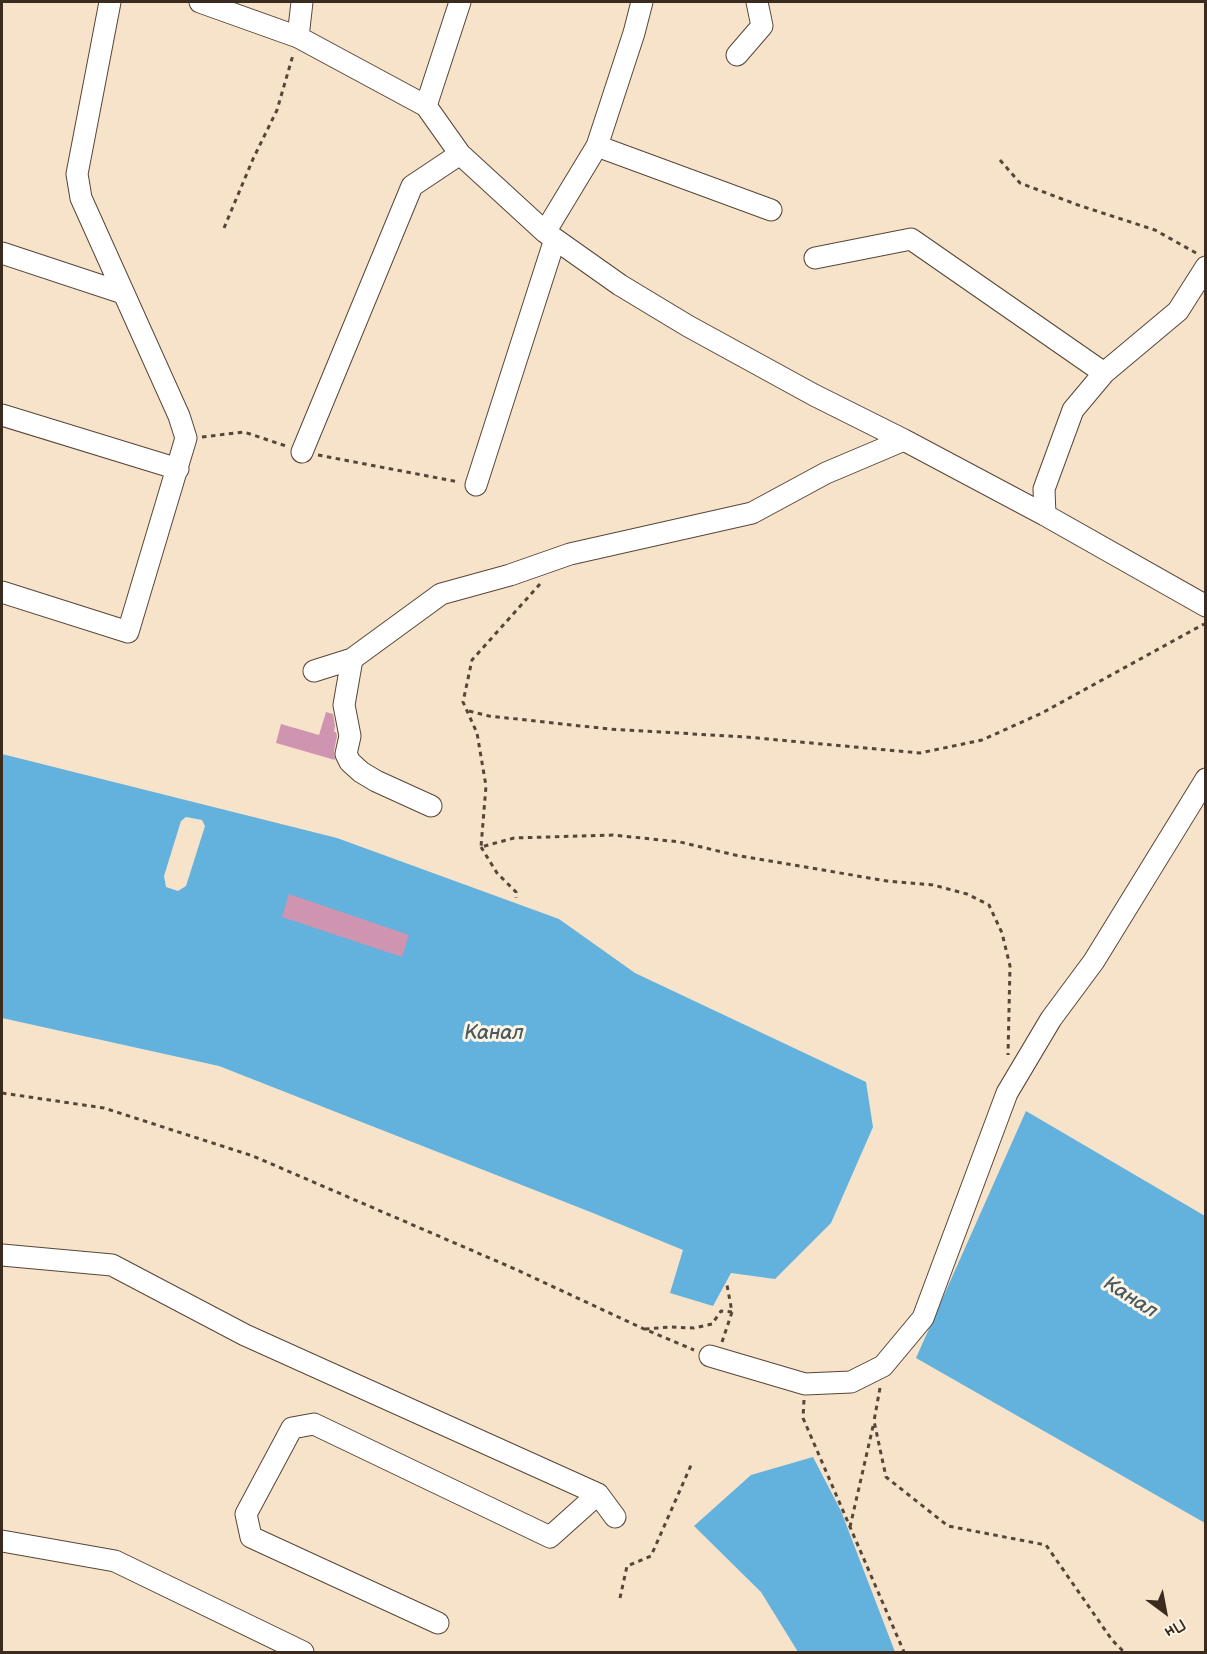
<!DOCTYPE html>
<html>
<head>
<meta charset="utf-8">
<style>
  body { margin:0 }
  #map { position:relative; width:1207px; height:1654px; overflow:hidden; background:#f7e3ca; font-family:"Balsamiq Sans",sans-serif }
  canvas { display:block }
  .frame { position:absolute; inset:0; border:3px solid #3b2a1e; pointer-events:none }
  .north { position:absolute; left:1135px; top:1582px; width:60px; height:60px; -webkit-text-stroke:4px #fcf5e5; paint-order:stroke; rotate:148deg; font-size:16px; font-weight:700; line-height:24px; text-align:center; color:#3b2a1e }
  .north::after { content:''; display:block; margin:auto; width:21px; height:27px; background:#3b2a1e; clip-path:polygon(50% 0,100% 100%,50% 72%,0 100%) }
</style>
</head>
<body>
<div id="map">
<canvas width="1207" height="1654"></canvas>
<div class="frame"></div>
<div class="north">Пн</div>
</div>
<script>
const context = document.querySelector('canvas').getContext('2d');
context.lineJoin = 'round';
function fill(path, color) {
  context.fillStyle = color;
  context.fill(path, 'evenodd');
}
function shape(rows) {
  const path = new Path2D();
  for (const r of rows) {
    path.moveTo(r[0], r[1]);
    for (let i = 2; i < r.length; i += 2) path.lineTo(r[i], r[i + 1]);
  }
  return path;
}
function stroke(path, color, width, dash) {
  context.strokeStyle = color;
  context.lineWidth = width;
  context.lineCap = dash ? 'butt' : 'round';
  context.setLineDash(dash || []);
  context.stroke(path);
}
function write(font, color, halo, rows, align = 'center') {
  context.font = font + ' "Balsamiq Sans",sans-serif';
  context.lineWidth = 6;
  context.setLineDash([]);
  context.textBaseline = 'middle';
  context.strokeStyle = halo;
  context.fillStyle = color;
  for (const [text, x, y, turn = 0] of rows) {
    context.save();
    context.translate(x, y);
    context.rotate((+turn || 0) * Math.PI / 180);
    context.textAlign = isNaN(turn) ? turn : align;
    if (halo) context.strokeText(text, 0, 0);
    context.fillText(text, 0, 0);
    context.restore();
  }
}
const water = shape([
  [2,754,337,838,559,919,635,973,866,1082,873,1127,831,1223,775,1279,731,1273,713,1306,670,1293,683,1250,593,1213,219,1066,2,1018],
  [1026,1111,1205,1216,1205,1523,916,1358],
  [813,1457,841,1511,895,1652,798,1652,761,1592,694,1526,751,1475]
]);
const pier = shape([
  [186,817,202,820,205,826,186,886,178,891,166,887,164,876,181,821]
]);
const building = shape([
  [326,712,333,714,335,726,334,732,336,732,337,736,334,751,335,760,276,743,281,724,319,735],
  [289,894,409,935,402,957,282,917]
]);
const path = shape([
  [1000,160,1020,183,1078,205,1155,230,1196,253],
  [224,228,253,159,277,110,293,55],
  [202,437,244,432,286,446],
  [318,455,459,482],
  [540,584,472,660,463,702,477,733,486,786,481,847,514,838,613,835,680,842,735,855,887,881,933,885,967,894,989,905,1002,933,1010,966,1008,1055],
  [469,711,489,716,609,729,746,737,920,753,982,740,1042,713,1204,624],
  [481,847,497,873,516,892,516,898],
  [2,1093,104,1108,253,1156,515,1269,644,1329,694,1350],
  [645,1329,670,1327,694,1328,712,1324,721,1311,732,1312],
  [722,1342,732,1312,727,1285],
  [880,1388,874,1421,886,1477,948,1526,1046,1545,1112,1640,1124,1652],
  [804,1400,803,1418,904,1652],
  [850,1527,874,1422],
  [620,1598,627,1566,651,1556,692,1463]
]);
const minor = shape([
  [200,2,298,37,426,106,460,154,545,232,620,285,688,326,814,395,904,440,1045,515,1206,606],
  [298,37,302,2],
  [737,55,762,26,757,2],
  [426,106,460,2],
  [597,146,771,210],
  [2,253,123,293],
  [815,258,911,239,1104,373],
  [2,415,178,469],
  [302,452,412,186,460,154],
  [476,485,555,239,545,232,597,146,634,33,642,2],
  [1045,515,1044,489,1073,410,1104,373,1178,311,1206,267],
  [2,592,128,632,186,438,179,416,81,198,77,174,110,2],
  [352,659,344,705,350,736,346,754,350,762,361,772,376,781,431,806],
  [314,671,352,659,441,594,510,575,570,554,752,513,826,473,904,440],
  [2,1255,112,1265,245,1335,598,1494,615,1517],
  [710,1356,805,1384,851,1382,883,1366,923,1318,1007,1093,1051,1019,1094,961,1206,779],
  [2,1541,115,1561,303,1652],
  [438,1623,251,1537,246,1514,292,1428,314,1424,550,1537,598,1494]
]);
const waterNames = [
  ["Канал",494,1034],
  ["Канал",1130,1298,32]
];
fill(water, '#63b1dd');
fill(pier, '#f7e3ca');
fill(building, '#cf95b0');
stroke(minor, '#574638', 23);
stroke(path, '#574638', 3, [4.5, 4.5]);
stroke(minor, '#fff', 21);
write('italic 20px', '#495961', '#fcf5e5', waterNames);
</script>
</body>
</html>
